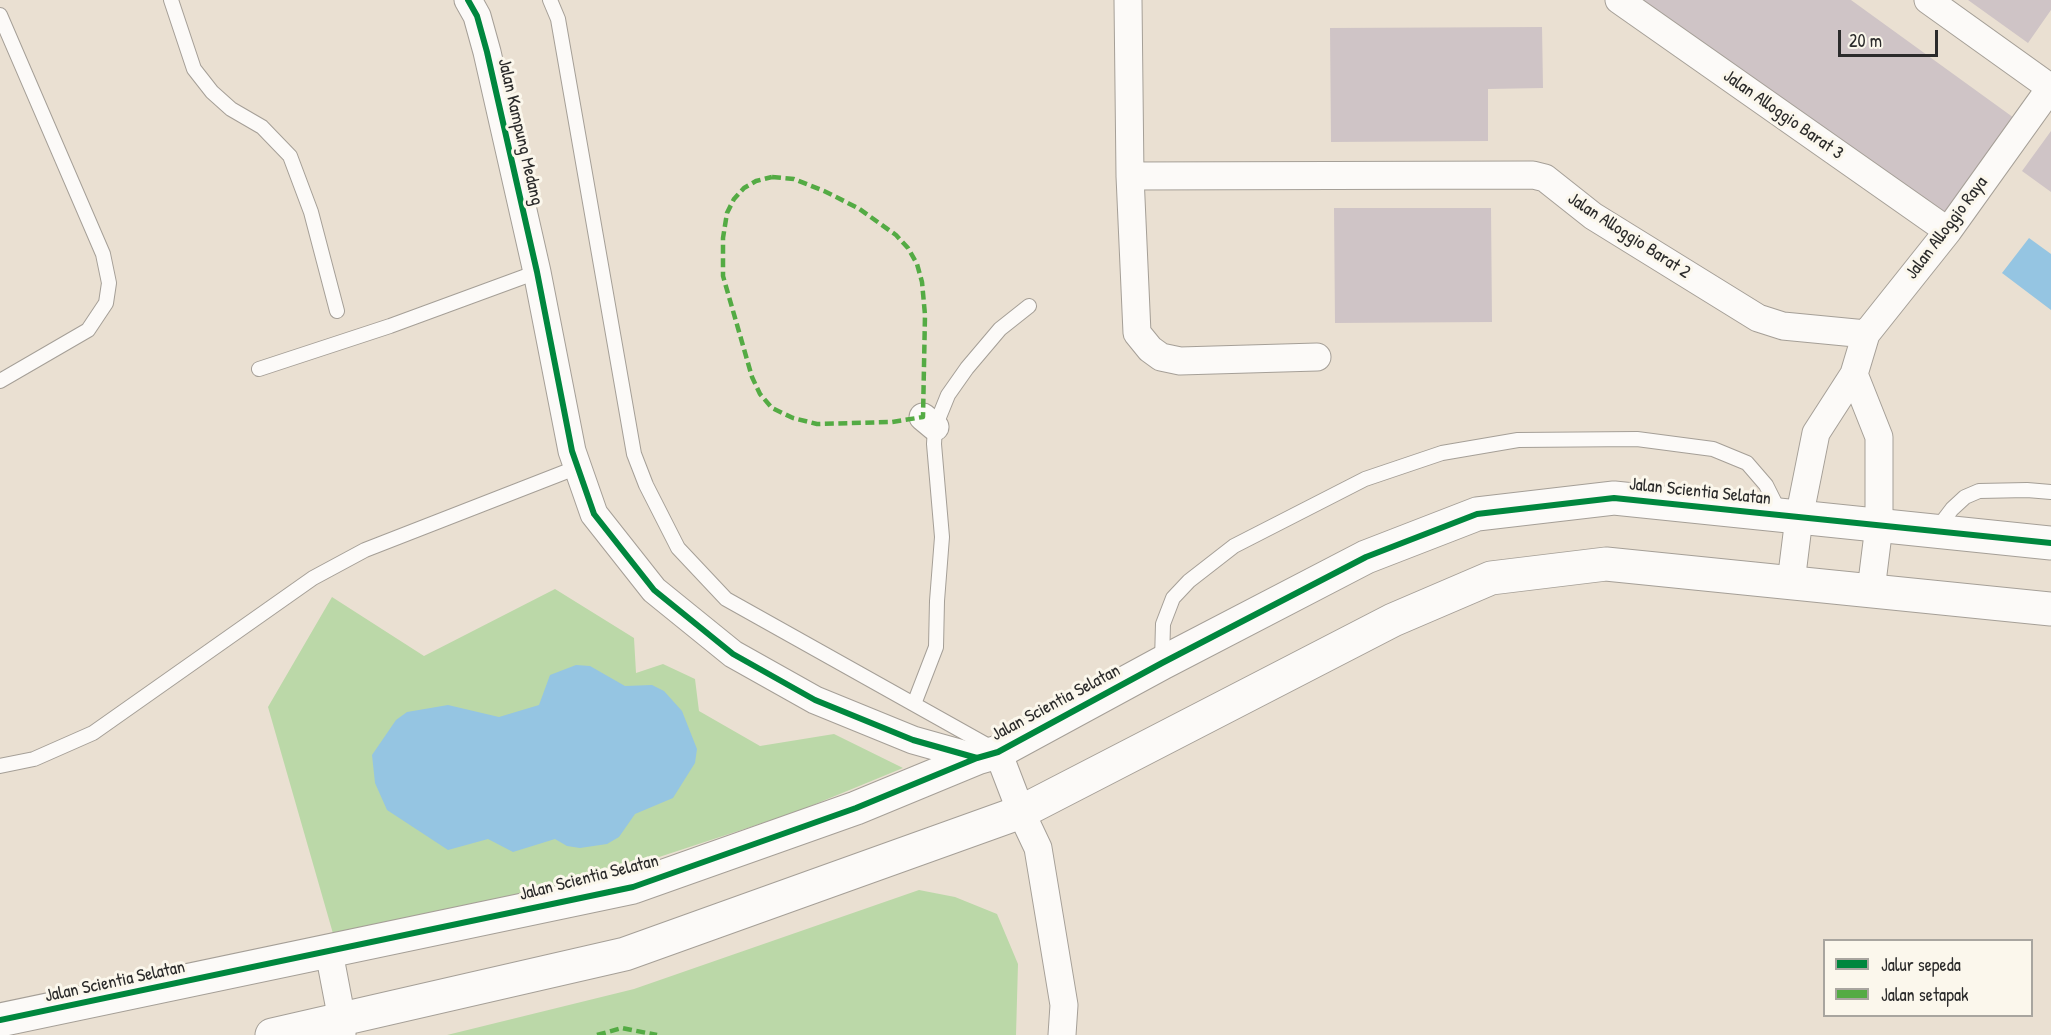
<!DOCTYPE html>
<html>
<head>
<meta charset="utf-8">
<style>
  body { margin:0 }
  #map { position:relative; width:2051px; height:1035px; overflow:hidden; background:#eae0d2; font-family:"Patrick Hand",sans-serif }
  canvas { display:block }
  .legend { position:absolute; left:1823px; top:939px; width:210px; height:78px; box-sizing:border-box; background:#fbf7ec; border:2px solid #a8a59f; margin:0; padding:8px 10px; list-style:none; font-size:18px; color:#2b2b2b }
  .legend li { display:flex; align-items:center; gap:12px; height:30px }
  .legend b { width:30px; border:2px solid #a8a59f }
  .scale { position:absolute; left:1838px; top:30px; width:100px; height:27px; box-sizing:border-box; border:3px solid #2b2b2b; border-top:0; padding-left:8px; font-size:18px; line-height:21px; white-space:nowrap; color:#2b2b2b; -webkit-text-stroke:4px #fbf7ec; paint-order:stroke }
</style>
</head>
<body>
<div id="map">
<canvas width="2051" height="1035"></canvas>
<ul class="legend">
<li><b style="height:8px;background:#00873e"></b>Jalur sepeda</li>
<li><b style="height:8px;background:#54ab44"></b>Jalan setapak</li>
</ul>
<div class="scale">20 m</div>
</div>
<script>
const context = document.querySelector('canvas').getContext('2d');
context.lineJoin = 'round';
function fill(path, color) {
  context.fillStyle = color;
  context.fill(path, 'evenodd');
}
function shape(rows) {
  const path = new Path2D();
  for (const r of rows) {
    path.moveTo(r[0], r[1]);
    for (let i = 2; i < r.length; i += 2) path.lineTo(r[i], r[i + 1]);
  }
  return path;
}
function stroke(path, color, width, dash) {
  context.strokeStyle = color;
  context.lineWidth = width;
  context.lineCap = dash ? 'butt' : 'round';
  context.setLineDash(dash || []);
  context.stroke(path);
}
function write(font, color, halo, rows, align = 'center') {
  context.font = font + ' "Patrick Hand",sans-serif';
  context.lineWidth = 6;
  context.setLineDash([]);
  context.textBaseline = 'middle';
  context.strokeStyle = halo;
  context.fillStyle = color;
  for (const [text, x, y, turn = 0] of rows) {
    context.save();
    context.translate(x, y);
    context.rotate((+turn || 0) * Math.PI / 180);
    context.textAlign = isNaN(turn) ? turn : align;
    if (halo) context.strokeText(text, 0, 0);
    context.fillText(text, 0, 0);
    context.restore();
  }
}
const green = shape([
  [555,589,634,638,636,673,663,664,695,679,699,711,760,746,834,734,903,768,796,812,574,885,334,937,268,707,332,597,424,656],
  [919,890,955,897,997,914,1018,964,1016,1035,447,1035,634,989]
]);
const water = shape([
  [2029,238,2051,254,2051,310,2002,273],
  [576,665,590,666,625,686,652,685,664,691,682,711,697,749,695,763,673,798,635,814,619,837,607,844,580,848,567,846,555,839,513,852,488,839,448,850,387,810,375,783,372,755,396,720,407,712,448,705,499,717,539,705,550,675]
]);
const building = shape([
  [1638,0,1851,0,2021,123,1948,224],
  [1968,0,2051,0,2051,10,2028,43],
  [1542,27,1543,88,1488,89,1488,141,1331,142,1330,28],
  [2051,131,2051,192,2022,171],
  [1334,208,1491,208,1492,322,1335,323]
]);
const service = shape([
  [171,0,194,69,212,92,231,109,262,127,290,156,311,212,337,311],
  [550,0,558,19,634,454,646,485,678,548,726,599,994,749],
  [0,15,103,254,109,283,106,303,88,330,0,381],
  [259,369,390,326,537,272],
  [1936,530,1952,509,1965,497,1979,491,2027,490,2051,492],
  [1162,661,1163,624,1173,598,1189,581,1234,546,1365,479,1442,453,1518,440,1637,439,1713,449,1747,463,1766,485,1780,513],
  [914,704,936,647,937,601,942,537,934,444,935,427,948,395,967,368,1000,329,1029,306],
  [0,766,34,759,93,733,313,578,365,550,578,467]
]);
const minor = shape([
  [468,0,477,16,487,52,537,272,572,451,594,514,654,590,733,654,815,700,913,740,977,758],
  [1128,0,1130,176,1137,333,1150,349,1161,357,1180,361,1317,357],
  [1619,0,1948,231],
  [1928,0,2051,88],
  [1130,176,1533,175,1545,178,1593,216,1758,318,1783,326,1866,334],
  [1854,374,1879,437,1879,526,1871,590],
  [923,417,935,427],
  [1791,582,1799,518,1816,433,1854,374,1866,334,1948,231,2051,87],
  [998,752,1021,812,1038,848,1064,1005,1062,1035],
  [329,952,342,1020,342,1035]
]);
const tertiary = shape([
  [0,1020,633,887,856,808,977,758,998,752,1162,663,1366,557,1477,514,1614,498,2051,543],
  [272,1035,625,954,1021,812,1393,620,1491,578,1606,564,2051,609]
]);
const quiet = shape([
  [772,177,794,179,824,191,858,208,896,235,908,248,917,264,922,282,925,315,923,417,892,422,817,424,793,418,772,408,760,394,752,377,723,276,723,238,727,213,734,199,744,188,756,181,772,177],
  [597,1035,622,1028,657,1035]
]);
const cycleway = shape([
  [468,0,477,16,487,52,537,272,572,451,594,514,654,590,733,654,815,700,913,740,977,758],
  [0,1020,633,887,856,808,977,758,998,752,1162,663,1366,557,1477,514,1614,498,2051,543]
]);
const streetNames = [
  ["Jalan Alloggio Barat 3",1783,115,35],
  ["Jalan Kampung Medang",520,132,77],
  ["Jalan Alloggio Raya",1947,228,-53],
  ["Jalan Alloggio Barat 2",1629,236,33],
  ["Jalan Scientia Selatan",1700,492,6],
  ["Jalan Scientia Selatan",1056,703,-28],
  ["Jalan Scientia Selatan",589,878,-14],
  ["Jalan Scientia Selatan",115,982,-12]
];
fill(green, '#bbd8a8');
fill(water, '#95c5e2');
fill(building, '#cfc4c6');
stroke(service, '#a59f97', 16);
stroke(minor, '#a59f97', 29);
stroke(tertiary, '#a59f97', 35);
stroke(service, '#fcfaf8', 14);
stroke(minor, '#fcfaf8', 27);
stroke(tertiary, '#fcfaf8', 33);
stroke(quiet, '#54ab44', 4.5, [9, 4.5]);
stroke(cycleway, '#00873e', 6);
write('18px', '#2b2b2b', '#fbf7ec', streetNames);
</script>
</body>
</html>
